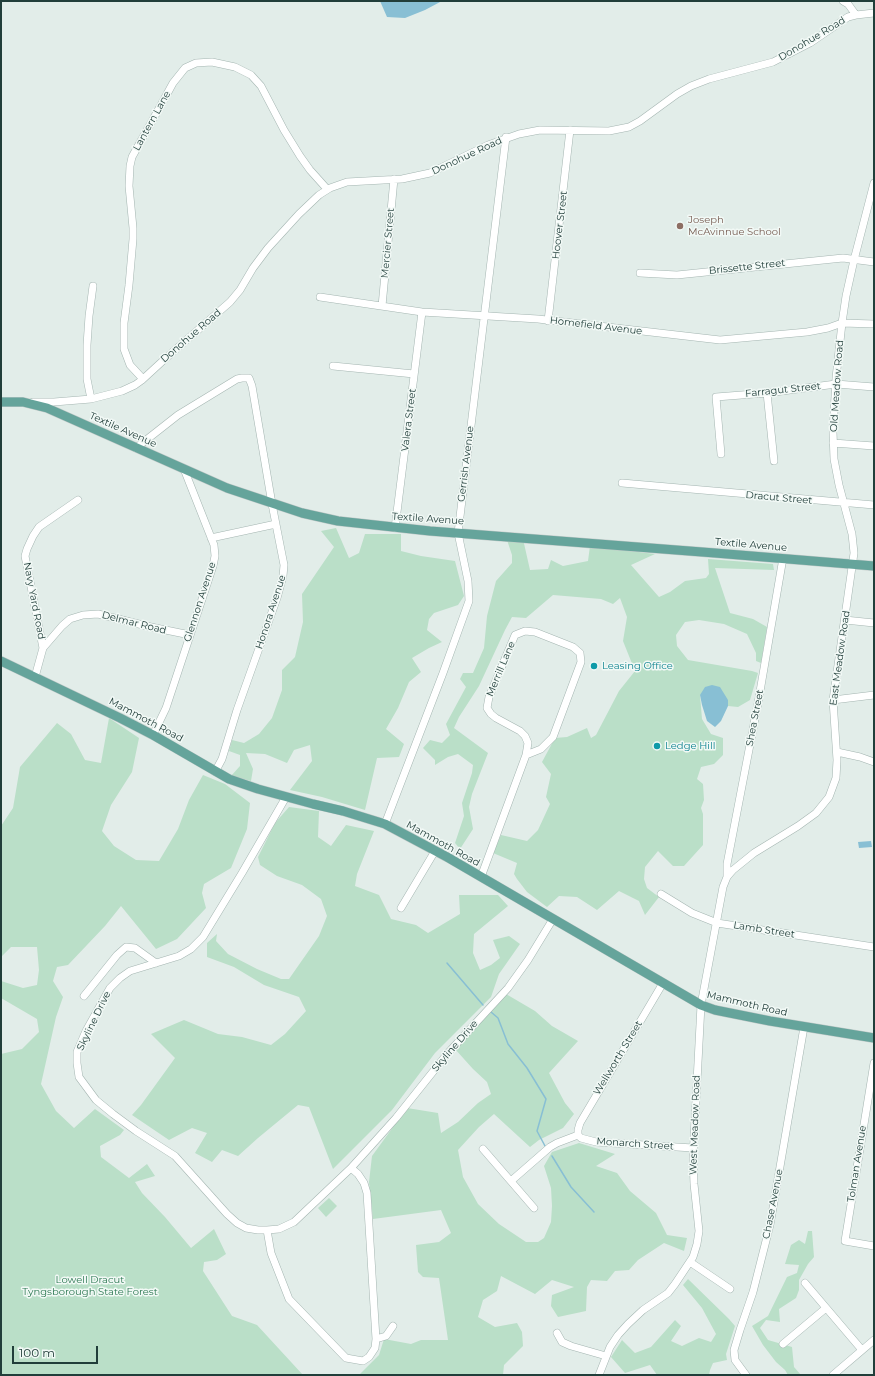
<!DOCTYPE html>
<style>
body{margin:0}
#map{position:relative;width:875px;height:1376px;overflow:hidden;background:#e2ede9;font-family:Montserrat,sans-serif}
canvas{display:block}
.frame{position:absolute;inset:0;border:2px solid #213e3a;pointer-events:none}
.scale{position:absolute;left:12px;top:1346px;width:86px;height:18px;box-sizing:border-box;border:2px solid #213e3a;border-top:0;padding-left:5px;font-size:12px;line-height:14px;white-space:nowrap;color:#213e3a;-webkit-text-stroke:3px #f2f9f6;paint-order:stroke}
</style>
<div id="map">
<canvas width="875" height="1376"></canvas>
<div class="frame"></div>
<div class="scale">100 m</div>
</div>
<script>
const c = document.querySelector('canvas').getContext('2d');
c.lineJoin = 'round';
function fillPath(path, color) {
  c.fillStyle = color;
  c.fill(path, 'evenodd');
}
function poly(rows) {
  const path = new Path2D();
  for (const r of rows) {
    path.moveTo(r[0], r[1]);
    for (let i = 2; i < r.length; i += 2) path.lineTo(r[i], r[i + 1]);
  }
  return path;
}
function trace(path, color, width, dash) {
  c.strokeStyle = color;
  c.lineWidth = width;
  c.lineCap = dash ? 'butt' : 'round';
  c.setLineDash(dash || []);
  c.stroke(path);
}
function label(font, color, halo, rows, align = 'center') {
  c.font = font + ' Montserrat,sans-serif';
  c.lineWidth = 3;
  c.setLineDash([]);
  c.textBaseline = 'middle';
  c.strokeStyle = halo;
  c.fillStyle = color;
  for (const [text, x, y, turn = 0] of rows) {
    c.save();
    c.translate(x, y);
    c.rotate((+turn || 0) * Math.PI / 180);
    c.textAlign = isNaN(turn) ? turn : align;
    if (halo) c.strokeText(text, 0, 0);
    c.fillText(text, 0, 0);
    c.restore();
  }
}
const green = poly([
 [336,528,349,558,359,553,365,534,401,534,401,551,421,556,455,561,464,596,458,605,434,613,429,619,427,630,442,642,429,648,412,658,421,672,409,682,398,708,386,729,404,744,399,757,377,758,365,810,322,797,290,790,312,761,310,745,294,750,287,763,265,754,246,753,253,769,251,781,231,776,240,766,240,755,229,751,232,740,244,743,259,734,272,718,282,690,282,670,295,657,303,622,302,594,334,547,321,531],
 [523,539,530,570,548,569,551,560,563,566,588,561,590,546,655,554,631,565,659,597,670,592,685,581,706,578,709,574,708,559,773,564,774,570,715,568,730,613,753,619,767,627,761,663,756,661,756,653,747,634,724,624,699,620,685,622,676,635,677,646,688,660,752,671,758,673,750,700,738,707,728,706,728,700,700,695,702,719,711,734,723,738,723,755,714,764,701,767,697,779,703,784,704,800,701,808,703,814,703,845,684,866,673,866,658,851,645,867,644,879,647,888,659,897,645,915,639,901,619,891,597,910,577,897,559,896,547,907,527,892,517,879,514,874,517,863,493,853,501,835,527,841,538,830,550,804,546,797,551,774,542,762,555,738,567,737,587,728,591,738,596,735,619,691,635,671,623,641,627,617,620,598,613,604,601,599,553,595,526,618,512,617,505,630,479,686,459,717,454,728,488,753,472,794,469,807,473,829,460,849,455,843,464,816,462,803,472,773,473,765,458,754,448,757,435,765,435,760,423,748,430,740,442,743,450,735,446,724,466,687,460,679,463,673,473,673,484,648,487,616,496,581,512,563,512,555,507,540],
 [109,718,139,738,132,772,111,805,102,831,114,846,136,860,159,861,178,829,189,800,203,775,225,784,250,803,247,829,231,868,204,884,202,893,206,908,177,939,156,949,121,906,105,926,68,965,57,967,53,981,63,997,56,1017,41,1084,56,1111,74,1128,95,1109,124,1130,120,1135,100,1146,101,1157,129,1178,147,1164,155,1176,135,1182,142,1193,165,1217,191,1248,214,1229,226,1254,217,1260,204,1262,203,1271,232,1316,257,1325,303,1375,1,1375,1,1054,22,1049,39,1032,37,1019,1,998,1,981,23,988,37,985,39,970,37,947,11,947,1,957,1,826,13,808,20,767,57,723,71,734,85,760,101,763],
 [289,807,319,811,318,837,331,846,346,825,374,831,357,874,355,886,379,895,391,919,416,925,428,933,460,914,459,895,498,895,508,906,474,934,473,953,480,970,491,965,500,958,493,940,509,936,520,944,499,974,491,997,435,1053,392,1110,333,1169,309,1107,298,1105,258,1138,238,1156,222,1150,212,1162,195,1153,207,1133,192,1128,169,1140,132,1115,141,1105,175,1058,151,1034,184,1020,218,1034,242,1037,271,1045,285,1034,306,1011,299,997,264,985,234,967,207,957,207,943,217,934,216,941,228,954,257,969,281,979,289,979,319,936,327,916,321,899,302,885,277,876,260,865,258,857,275,823],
 [506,994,535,1011,552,1026,578,1041,549,1073,565,1103,574,1114,563,1128,539,1140,530,1147,494,1114,479,1127,458,1150,463,1177,478,1204,499,1224,526,1242,538,1242,544,1238,551,1222,552,1206,551,1188,544,1166,552,1152,579,1143,615,1154,596,1166,617,1173,630,1191,656,1213,667,1235,687,1238,684,1251,664,1243,638,1260,629,1270,615,1271,607,1281,591,1280,587,1287,586,1311,558,1317,551,1306,552,1295,574,1287,552,1280,535,1294,501,1276,497,1291,483,1300,478,1317,495,1327,517,1323,522,1332,523,1346,504,1365,503,1375,359,1375,379,1355,384,1339,411,1344,421,1340,448,1340,439,1278,423,1277,418,1272,416,1245,439,1242,451,1233,441,1210,373,1219,369,1182,372,1156,407,1108,438,1113,441,1133,458,1122,478,1103,491,1094,487,1082,473,1069,455,1049],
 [329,1198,337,1206,326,1217,318,1208],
 [808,1231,812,1231,814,1257,808,1264,799,1280,799,1290,796,1298,779,1309,780,1322,766,1320,760,1328,768,1340,792,1347,794,1367,801,1375,788,1375,785,1370,776,1362,763,1345,752,1326,768,1316,787,1277,797,1273,799,1265,785,1264,791,1245,799,1240,805,1244],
 [688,1279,729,1319,735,1326,726,1354,727,1360,713,1363,710,1370,709,1375,657,1375,650,1365,625,1373,611,1357,622,1340,635,1353,651,1347,675,1320,681,1326,671,1341,682,1346,699,1338,711,1342,716,1334,702,1308,683,1285]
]);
const water = poly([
 [380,1,442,1,425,10,405,18,387,17],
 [712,685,720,687,728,700,728,706,721,721,715,727,707,721,702,705,700,695,705,687],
 [871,841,872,847,859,848,858,842]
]);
const stream = poly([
 [447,963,483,1005],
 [491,1012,498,1018,508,1044,527,1068,546,1099,537,1131,545,1146],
 [552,1156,571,1187,594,1212]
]);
const minor = poly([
 [843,1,848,4,856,15],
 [640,273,677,275,843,258,874,262],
 [320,297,422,312,538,319,720,340,807,332,828,328,842,323,874,324],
 [382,306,394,179],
 [548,321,570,130],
 [333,366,414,374],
 [143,379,130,365,124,349,124,323,129,285,133,239,133,228,129,186,130,166,132,157,161,105,173,83,185,68,196,63,212,62,235,67,251,75,261,86,284,130,300,156,310,170,327,189],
 [767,393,774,461],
 [91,399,87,379,87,345,89,316,93,286],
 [33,402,54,402,91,399,122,391,135,385,142,380,167,357,230,302,240,290,253,268,268,248,299,214,319,195,330,188,347,182,402,179,430,173,488,145,519,134,540,130,609,131,629,127,640,121,677,94,691,86,709,79,773,62,810,43,848,17,856,15,874,13],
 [833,443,874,446],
 [136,448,178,415,237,379,242,378,249,378,252,386,272,504,284,565,283,576,277,598,237,710,222,759,215,772],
 [721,454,716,397,767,393,836,384,874,387],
 [622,483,874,505],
 [395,528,422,312],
 [211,538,276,524],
 [845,620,874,623],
 [43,648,62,626,70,619,83,615,98,614,151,627,190,635],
 [35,677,43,648,25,556,27,549,33,536,39,527,78,500],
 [833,700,874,695],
 [153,735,166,708,213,566,215,556,214,545,184,469],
 [837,752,860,757,874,762],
 [286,797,242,873,203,937,191,949,179,956,130,971,120,978,110,988,86,1031,77,1052,77,1063,79,1077,96,1100,113,1114,136,1131,175,1156,227,1214,237,1223,246,1228,258,1230,267,1230,279,1229,294,1222,351,1168,396,1118,448,1053,508,988,528,960,553,919],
 [385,824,443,673,469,601,468,581,458,533,506,137],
 [481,877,526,755,541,749,553,737,581,662,580,653,573,647,535,632,525,631,515,635,489,697,487,708,491,714,496,718,520,731,525,736,528,743,526,755],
 [727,877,727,864,758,703,783,558],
 [661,894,692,913,717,923,874,947],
 [401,908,435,851],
 [84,996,117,955,126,947,135,948,156,963],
 [874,1063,845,1241,874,1246],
 [578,1135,578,1130,580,1123,663,983],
 [578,1135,581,1138,596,1142,693,1148],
 [483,1149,534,1208],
 [351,1168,358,1174,364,1183,367,1193,376,1339],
 [511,1181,550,1147,557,1143,578,1135],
 [267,1230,271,1253,289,1299,346,1358,363,1361,369,1357,375,1348,376,1339,386,1336,393,1326],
 [690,1262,730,1289],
 [805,1283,862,1350],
 [557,1333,562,1342,571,1346,606,1356],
 [783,1344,826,1308],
 [599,1375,610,1347,618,1335,628,1324,643,1310,668,1293,675,1284,693,1257,697,1244,699,1231,694,1184,693,1158,701,1005,723,887,727,877,733,870,754,853,798,826,816,813,829,797,836,778,837,760,833,700,854,553,852,534,839,485,834,459,833,432,836,378,842,323,846,296,854,260,874,183],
 [746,1375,735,1360,734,1350,740,1330,753,1292,770,1225,804,1027],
 [833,1375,874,1340]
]);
const major = poly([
 [1,402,23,402,47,408,227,488,302,513,338,521,430,531,715,553,874,566],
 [1,661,120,718,153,735,229,779,258,789,313,804,343,811,385,824,447,857,701,1005,715,1010,770,1021,874,1038]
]);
const markers = [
 [680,226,4,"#8d6e63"],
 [594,666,4,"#0f9aa8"],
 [657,746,4,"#0f9aa8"]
];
const streetNames = [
 ["Donohue Road",812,39,-31],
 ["Lantern Lane",152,121,-61],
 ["Donohue Road",467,156,-25],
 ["Hoover Street",560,225,-83],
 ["Mercier Street",388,243,-85],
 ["Brissette Street",747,267,-6],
 ["Homefield Avenue",596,326,7],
 ["Donohue Road",191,336,-41],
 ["Old Meadow Road",837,386,-86],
 ["Farragut Street",783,390,-6],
 ["Valera Street",409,420,-83],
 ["Textile Avenue",123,430,24],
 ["Gerrish Avenue",466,464,-83],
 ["Dracut Street",779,498,5],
 ["Textile Avenue",428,519,4],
 ["Textile Avenue",751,545,5],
 ["Navy Yard Road",34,601,79],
 ["Glennon Avenue",200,602,-72],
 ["Honora Avenue",271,612,-72],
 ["Delmar Road",134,623,14],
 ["East Meadow Road",840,658,-82],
 ["Merrill Lane",501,669,-67],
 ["Shea Street",755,718,-79],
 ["Mammoth Road",146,720,28],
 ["Mammoth Road",443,844,29],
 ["Lamb Street",764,930,9],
 ["Mammoth Road",747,1004,13],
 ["Skyline Drive",94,1021,-64],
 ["Skyline Drive",455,1046,-49],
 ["Wellworth Street",618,1058,-59],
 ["West Meadow Road",695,1125,-88],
 ["Monarch Street",635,1144,4],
 ["Tolman Avenue",857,1164,-81],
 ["Chase Avenue",773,1204,-79]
];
const educationNames = [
 ["Joseph",688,220],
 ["McAvinnue School",688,232]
];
const cultureNames = [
 ["Leasing Office",602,666],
 ["Ledge Hill",665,746]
];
const parkNames = [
 ["Lowell Dracut",90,1280],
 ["Tyngsborough State Forest",90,1292]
];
fillPath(green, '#badfc8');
fillPath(water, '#88bfd4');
trace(stream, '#88bfd4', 1.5);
trace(minor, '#a4b5b1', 8);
trace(major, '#c1c9c8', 10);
trace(minor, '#fff', 7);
trace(major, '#65a49b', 9);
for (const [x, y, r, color] of markers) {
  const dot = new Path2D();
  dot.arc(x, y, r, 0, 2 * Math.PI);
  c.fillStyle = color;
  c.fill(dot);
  trace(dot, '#f2f9f6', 1.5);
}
label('10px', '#213e3a', '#f2f9f6', streetNames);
label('10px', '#785e54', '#f2f9f6', educationNames, 'left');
label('10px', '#0d838f', '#f2f9f6', cultureNames, 'left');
label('10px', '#2a7750', '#f2f9f6', parkNames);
</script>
